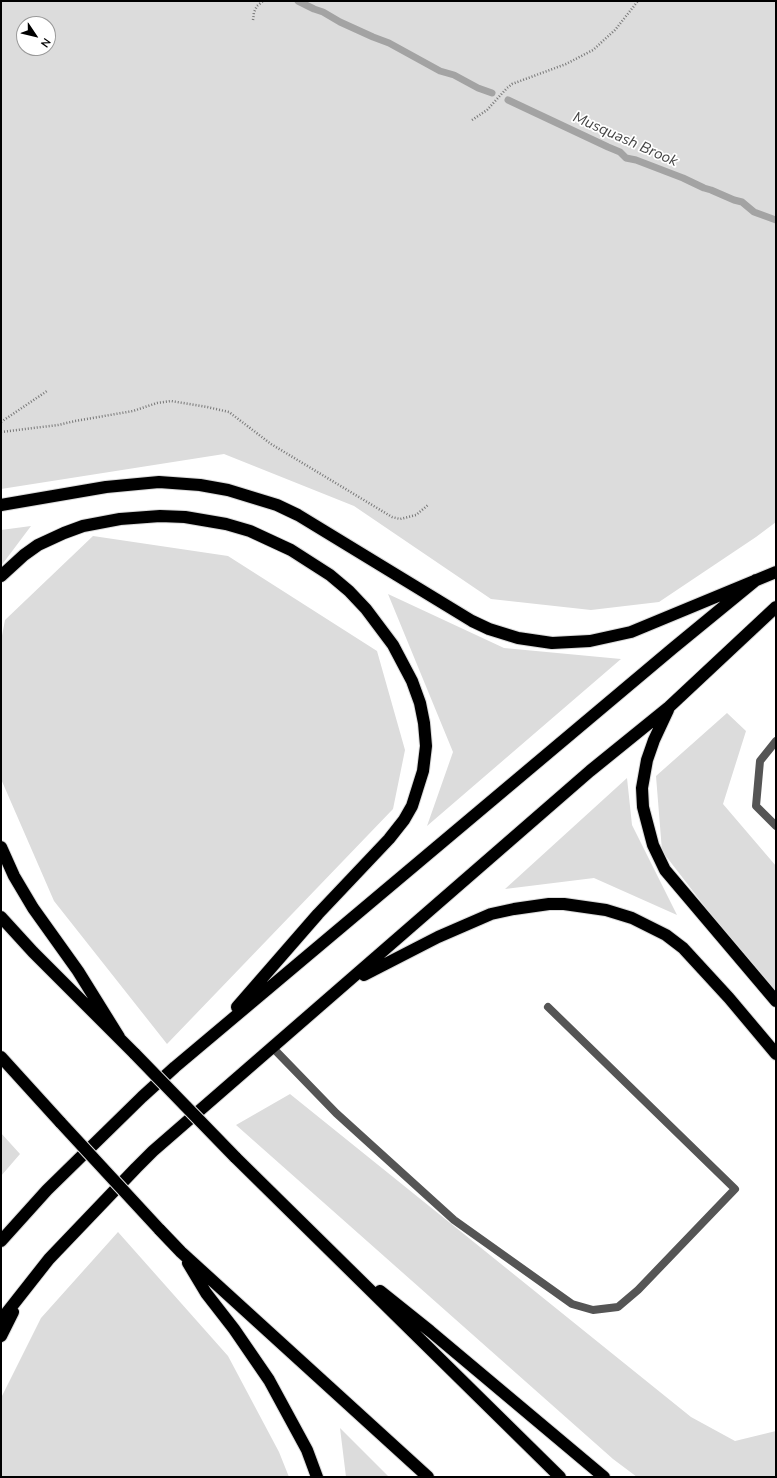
<!DOCTYPE html>
<style>
body{margin:0}
#map{position:relative;width:777px;height:1478px;overflow:hidden;background:#fff;font-family:"Nunito Sans",sans-serif}
canvas{display:block}
.frame{position:absolute;inset:0;border:2px solid #000;pointer-events:none}
.north{position:absolute;left:16px;top:16px;width:40px;height:40px;box-sizing:border-box;background:#fff;border:1px solid #999;border-radius:50%;rotate:125deg;font-size:11px;font-weight:700;line-height:16px;text-align:center;color:#000}
.north::after{content:'';display:block;margin:auto;width:14px;height:18px;background:#000;clip-path:polygon(50% 0,100% 100%,50% 72%,0 100%)}
</style>
<div id="map">
<canvas width="777" height="1478"></canvas>
<div class="frame"></div>
<div class="north">N</div>
</div>
<script>
const c = document.querySelector('canvas').getContext('2d');
c.lineJoin = 'round';
function fillPath(path, color) {
  c.fillStyle = color;
  c.fill(path, 'evenodd');
}
function poly(rows) {
  const path = new Path2D();
  for (const r of rows) {
    path.moveTo(r[0], r[1]);
    for (let i = 2; i < r.length; i += 2) path.lineTo(r[i], r[i + 1]);
  }
  return path;
}
function trace(path, color, width, dash) {
  c.strokeStyle = color;
  c.lineWidth = width;
  c.lineCap = dash ? 'butt' : 'round';
  c.setLineDash(dash || []);
  c.stroke(path);
}
function label(font, color, halo, rows, align = 'center') {
  c.font = font + ' "Nunito Sans",sans-serif';
  c.lineWidth = 3.5;
  c.setLineDash([]);
  c.textBaseline = 'middle';
  c.strokeStyle = halo;
  c.fillStyle = color;
  for (const [text, x, y, turn = 0] of rows) {
    c.save();
    c.translate(x, y);
    c.rotate((+turn || 0) * Math.PI / 180);
    c.textAlign = isNaN(turn) ? turn : align;
    if (halo) c.strokeText(text, 0, 0);
    c.fillText(text, 0, 0);
    c.restore();
  }
}
const green = poly([
 [1,1,776,1,776,522,756,537,659,602,591,610,491,599,354,506,224,454,1,489],
 [24,24,48,24,48,48,24,48],
 [31,526,1,566,1,530],
 [93,536,228,556,377,651,405,750,393,809,167,1044,54,901,1,779,1,641,5,620],
 [388,594,504,648,621,659,427,826,453,752],
 [727,713,746,731,723,804,776,866,776,999,662,851,656,776],
 [627,778,632,825,677,915,594,878,505,889],
 [290,1094,691,1417,735,1441,776,1431,776,1477,637,1477,613,1459,236,1125],
 [1,1133,20,1154,1,1176],
 [118,1232,228,1356,279,1452,289,1477,1,1477,1,1398,41,1318],
 [340,1428,389,1477,346,1477]
]);
const stream = poly([
 [298,1,314,9,323,12,340,22,373,37,389,43,440,71,454,75,478,88,492,93],
 [508,100,608,147,620,152,626,158,636,160,683,178,704,188,711,190,734,200,742,202,754,212,776,220]
]);
const path = poly([
 [253,20,254,12,257,6,263,1],
 [472,120,487,110,507,88,512,84,566,64,593,50,615,30,638,1],
 [1,422,47,391],
 [1,432,58,425,75,421,133,411,157,403,171,401,207,407,229,412,271,444,392,517,400,519,416,515,428,505]
]);
const lane = poly([
 [776,741,760,761,756,806,776,826],
 [273,1048,336,1113,454,1220,572,1304,593,1310,618,1307,638,1290,735,1189,548,1007]
]);
const highway = poly([
 [1,505,106,487,159,482,200,485,228,490,277,505,298,515,472,621,489,629,518,638,552,643,590,641,631,632,776,572],
 [1,576,24,555,38,545,64,533,83,526,120,519,160,516,185,517,226,524,250,531,291,550,330,575,349,591,366,609,393,645,412,681,420,703,424,723,426,746,423,771,412,806,404,820,389,839,318,914,237,1007],
 [668,710,654,740,647,760,642,788,643,807,653,845,665,870,776,1001],
 [1,847,14,876,33,908,78,971,119,1037],
 [1,917,33,952,135,1054],
 [364,975,438,937,491,914,514,909,549,904,564,904,606,910,632,918,666,935,683,948,729,998,776,1054],
 [1,1057,61,1123],
 [235,1157,560,1477],
 [159,1229,181,1252,428,1477],
 [1,1241,47,1190,142,1097,175,1067,672,649,756,580],
 [188,1263,206,1293,234,1329,269,1380,307,1450,317,1477],
 [380,1291,430,1331,604,1477],
 [1,1320,49,1259,136,1168,153,1151,590,771,669,707,776,607],
 [1,1336,13,1312]
]);
const highwayBridge = poly([
 [135,1054,235,1157],
 [61,1123,159,1229]
]);
const waterNames = [
 ["Musquash Brook",625,140,24]
];
fillPath(green, '#dcdcdc');
trace(stream, '#a3a3a3', 7);
trace(highway, '#dbdbdb', 14);
trace(path, '#777', 2.5, [1, 2]);
trace(lane, '#555', 8);
trace(highway, '#000', 12);
trace(highwayBridge, '#dbdbdb', 14, []);
trace(highwayBridge, '#000', 12);
label('italic 15px', '#444', '#fff', waterNames);
</script>
